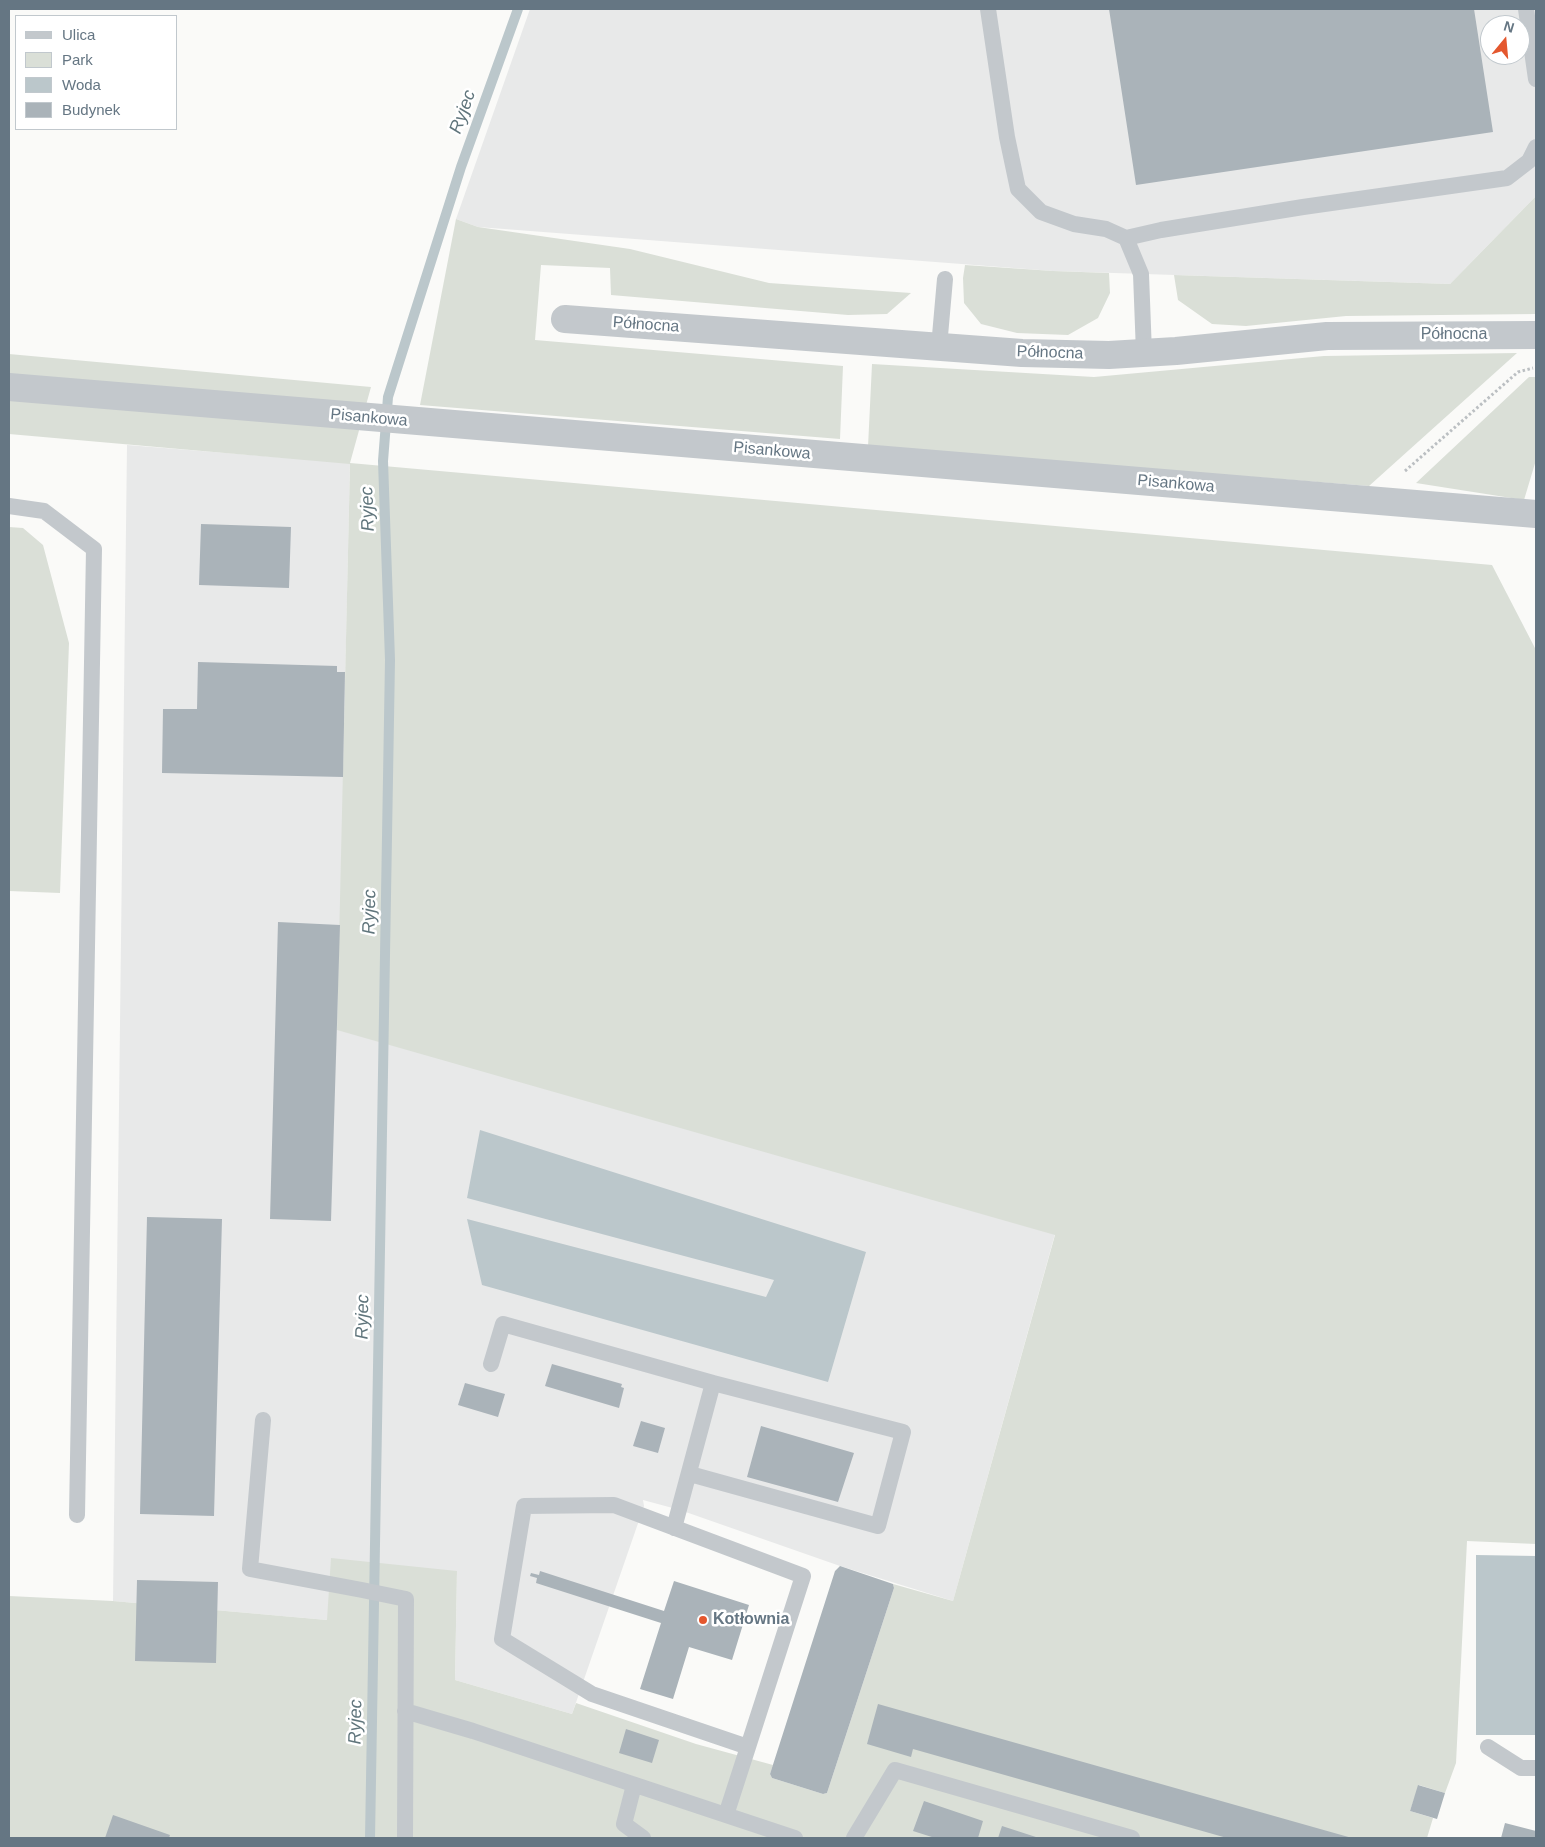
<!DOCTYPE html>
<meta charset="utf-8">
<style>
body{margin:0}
#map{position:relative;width:1545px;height:1847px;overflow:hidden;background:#fafaf8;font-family:Helvetica,sans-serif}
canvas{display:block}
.frame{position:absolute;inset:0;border:10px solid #657683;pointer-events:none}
.legend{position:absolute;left:15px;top:15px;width:162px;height:115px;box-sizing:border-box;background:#fff;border:1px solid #c1c8cd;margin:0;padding:6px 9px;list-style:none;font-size:15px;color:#657683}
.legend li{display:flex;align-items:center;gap:10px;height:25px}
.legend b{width:25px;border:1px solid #c1c8cd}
.north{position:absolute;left:1480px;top:15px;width:50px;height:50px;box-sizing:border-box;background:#fff;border:1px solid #c1c8cd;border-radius:50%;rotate:17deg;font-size:14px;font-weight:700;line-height:20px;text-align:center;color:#657683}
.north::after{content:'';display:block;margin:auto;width:18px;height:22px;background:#e4572e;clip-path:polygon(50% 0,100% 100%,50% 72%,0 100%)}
</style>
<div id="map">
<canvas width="1545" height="1847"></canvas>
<div class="frame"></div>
<ul class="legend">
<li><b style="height:6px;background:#c3c8cc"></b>Ulica</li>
<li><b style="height:14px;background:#dadfd7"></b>Park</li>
<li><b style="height:14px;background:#bbc7cb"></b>Woda</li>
<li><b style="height:14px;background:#aab3b9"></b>Budynek</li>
</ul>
<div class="north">N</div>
</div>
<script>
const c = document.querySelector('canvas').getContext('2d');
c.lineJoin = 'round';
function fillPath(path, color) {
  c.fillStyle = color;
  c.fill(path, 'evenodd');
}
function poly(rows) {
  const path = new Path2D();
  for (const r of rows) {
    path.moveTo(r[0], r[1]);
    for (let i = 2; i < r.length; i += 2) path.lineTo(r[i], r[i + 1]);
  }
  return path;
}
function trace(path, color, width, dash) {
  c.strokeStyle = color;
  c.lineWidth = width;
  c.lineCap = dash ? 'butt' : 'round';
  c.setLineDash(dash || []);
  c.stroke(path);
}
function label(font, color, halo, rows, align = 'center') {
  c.font = font + ' Helvetica,sans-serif';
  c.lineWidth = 5;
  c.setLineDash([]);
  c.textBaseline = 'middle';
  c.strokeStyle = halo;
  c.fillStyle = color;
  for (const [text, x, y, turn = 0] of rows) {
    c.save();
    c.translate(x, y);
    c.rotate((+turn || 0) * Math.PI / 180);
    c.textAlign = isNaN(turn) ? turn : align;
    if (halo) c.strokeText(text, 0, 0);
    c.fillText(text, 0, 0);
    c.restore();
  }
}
const built = poly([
 [530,9,1536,9,1536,196,1450,284,1053,271,478,227,456,219],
 [1490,25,1520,25,1520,55,1490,55],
 [127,445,350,463,343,777,1055,1234,953,1601,840,1566,680,1510,643,1500,644,1506,572,1714,455,1680,457,1571,327,1620,113,1601]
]);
const green = poly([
 [1536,196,1536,314,1346,316,1246,326,1212,324,1178,300,1174,275,1450,284],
 [456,219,478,227,630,249,769,283,911,293,887,314,848,315,611,295,610,268,541,265,535,340,843,366,840,439,420,405],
 [965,265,1053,271,1109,273,1110,293,1098,318,1068,335,1017,333,981,324,964,303,963,278],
 [1517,353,1369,486,868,447,872,364,1094,377,1324,356],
 [9,354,371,387,350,463,1492,565,1536,650,1536,1544,1467,1541,1456,1763,1445,1793,1419,1785,1410,1811,1433,1818,1427,1838,9,1838,9,1596,113,1601,327,1620,331,1558,457,1571,455,1680,572,1714,576,1703,696,1744,773,1765,770,1774,772,1778,823,1794,827,1793,894,1588,893,1584,953,1601,1055,1235,337,1030,350,464,9,434],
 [1529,377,1536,377,1536,460,1524,500,1416,483],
 [9,527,23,528,43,545,69,643,60,893,9,891]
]);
const water = poly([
 [480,1130,866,1252,828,1382,482,1285,467,1219,766,1297,774,1280,467,1198],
 [1476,1555,1536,1556,1536,1735,1476,1735]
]);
const stream = poly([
 [370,1838,390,660,383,461,388,397,461,167,518,9]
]);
const building = poly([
 [1109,9,1474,9,1493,132,1136,185],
 [201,524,291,527,289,588,199,585],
 [198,662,337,666,337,672,345,672,343,777,162,773,163,709,197,709],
 [278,922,340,925,331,1221,270,1219],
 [147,1217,222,1219,214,1516,140,1514],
 [552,1364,622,1384,621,1387,624,1388,619,1408,545,1386],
 [465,1383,505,1394,498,1417,458,1405],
 [641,1421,665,1428,658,1453,633,1446],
 [761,1426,854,1453,838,1502,747,1477],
 [840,1566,893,1584,894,1588,827,1793,823,1794,772,1778,770,1774,835,1571],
 [540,1571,664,1611,674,1581,749,1605,732,1660,689,1647,673,1699,640,1689,661,1623,536,1583,537,1578,530,1576,531,1573,539,1575],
 [137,1580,218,1582,216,1663,135,1661],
 [878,1704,1352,1838,1227,1838,913,1749,911,1757,867,1744],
 [626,1729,659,1740,652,1763,619,1753],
 [1418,1785,1445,1793,1437,1819,1410,1811],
 [924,1801,983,1821,978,1838,935,1838,913,1831],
 [113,1815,170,1835,169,1838,105,1838],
 [1505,1823,1536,1831,1536,1838,1501,1838],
 [1002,1826,1039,1838,998,1838]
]);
const path = poly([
 [1405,471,1518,372,1533,368]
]);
const lane = poly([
 [988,9,1007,137,1018,189,1041,212,1074,224,1106,229,1126,238,1141,274,1144,353],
 [1526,9,1536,79],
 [1126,238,1161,230,1303,207,1507,178,1529,161,1536,147],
 [939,347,945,279],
 [9,506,44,511,94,549,77,1515],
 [491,1364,503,1324,713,1383],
 [263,1420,250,1569,362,1590,406,1599,405,1838],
 [674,1528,713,1383,903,1432,878,1526,690,1474],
 [405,1711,473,1731,795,1838],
 [1488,1747,1521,1768,1536,1768],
 [634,1785,624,1824,643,1838],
 [726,1815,748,1747,803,1576,614,1505,524,1506,502,1639,592,1694,748,1747],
 [854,1838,895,1770,1132,1838]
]);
const street = poly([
 [565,319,1022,353,1109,355,1176,351,1327,336,1536,335],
 [9,387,1536,514]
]);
const markers = [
 [703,1620,5,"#e4572e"]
];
const streetNames = [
 ["Północna",646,325,4],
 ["Północna",1454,335],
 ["Północna",1050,353,2],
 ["Pisankowa",369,418,5],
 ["Pisankowa",772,451,5],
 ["Pisankowa",1176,484,5]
];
const poiNames = [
 ["Kotłownia",713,1620]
];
const waterNames = [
 ["Ryjec",463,112,-70],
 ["Ryjec",368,509,-92],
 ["Ryjec",370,912,-89],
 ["Ryjec",363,1317,-89],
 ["Ryjec",356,1722,-89]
];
fillPath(built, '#e8e9e9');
fillPath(green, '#dadfd7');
fillPath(water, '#bbc7cb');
trace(stream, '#bbc7cb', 10);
fillPath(building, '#aab3b9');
trace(path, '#bbbfc2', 3, [2.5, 2.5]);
trace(lane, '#c3c8cc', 16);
trace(street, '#c3c8cc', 28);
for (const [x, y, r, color] of markers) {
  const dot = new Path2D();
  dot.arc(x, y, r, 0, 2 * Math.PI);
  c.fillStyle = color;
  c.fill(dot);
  trace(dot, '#fff', 2);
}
label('16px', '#657683', '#fff', streetNames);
label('bold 16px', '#657683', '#fff', poiNames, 'left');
label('italic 18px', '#60757c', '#fff', waterNames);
</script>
